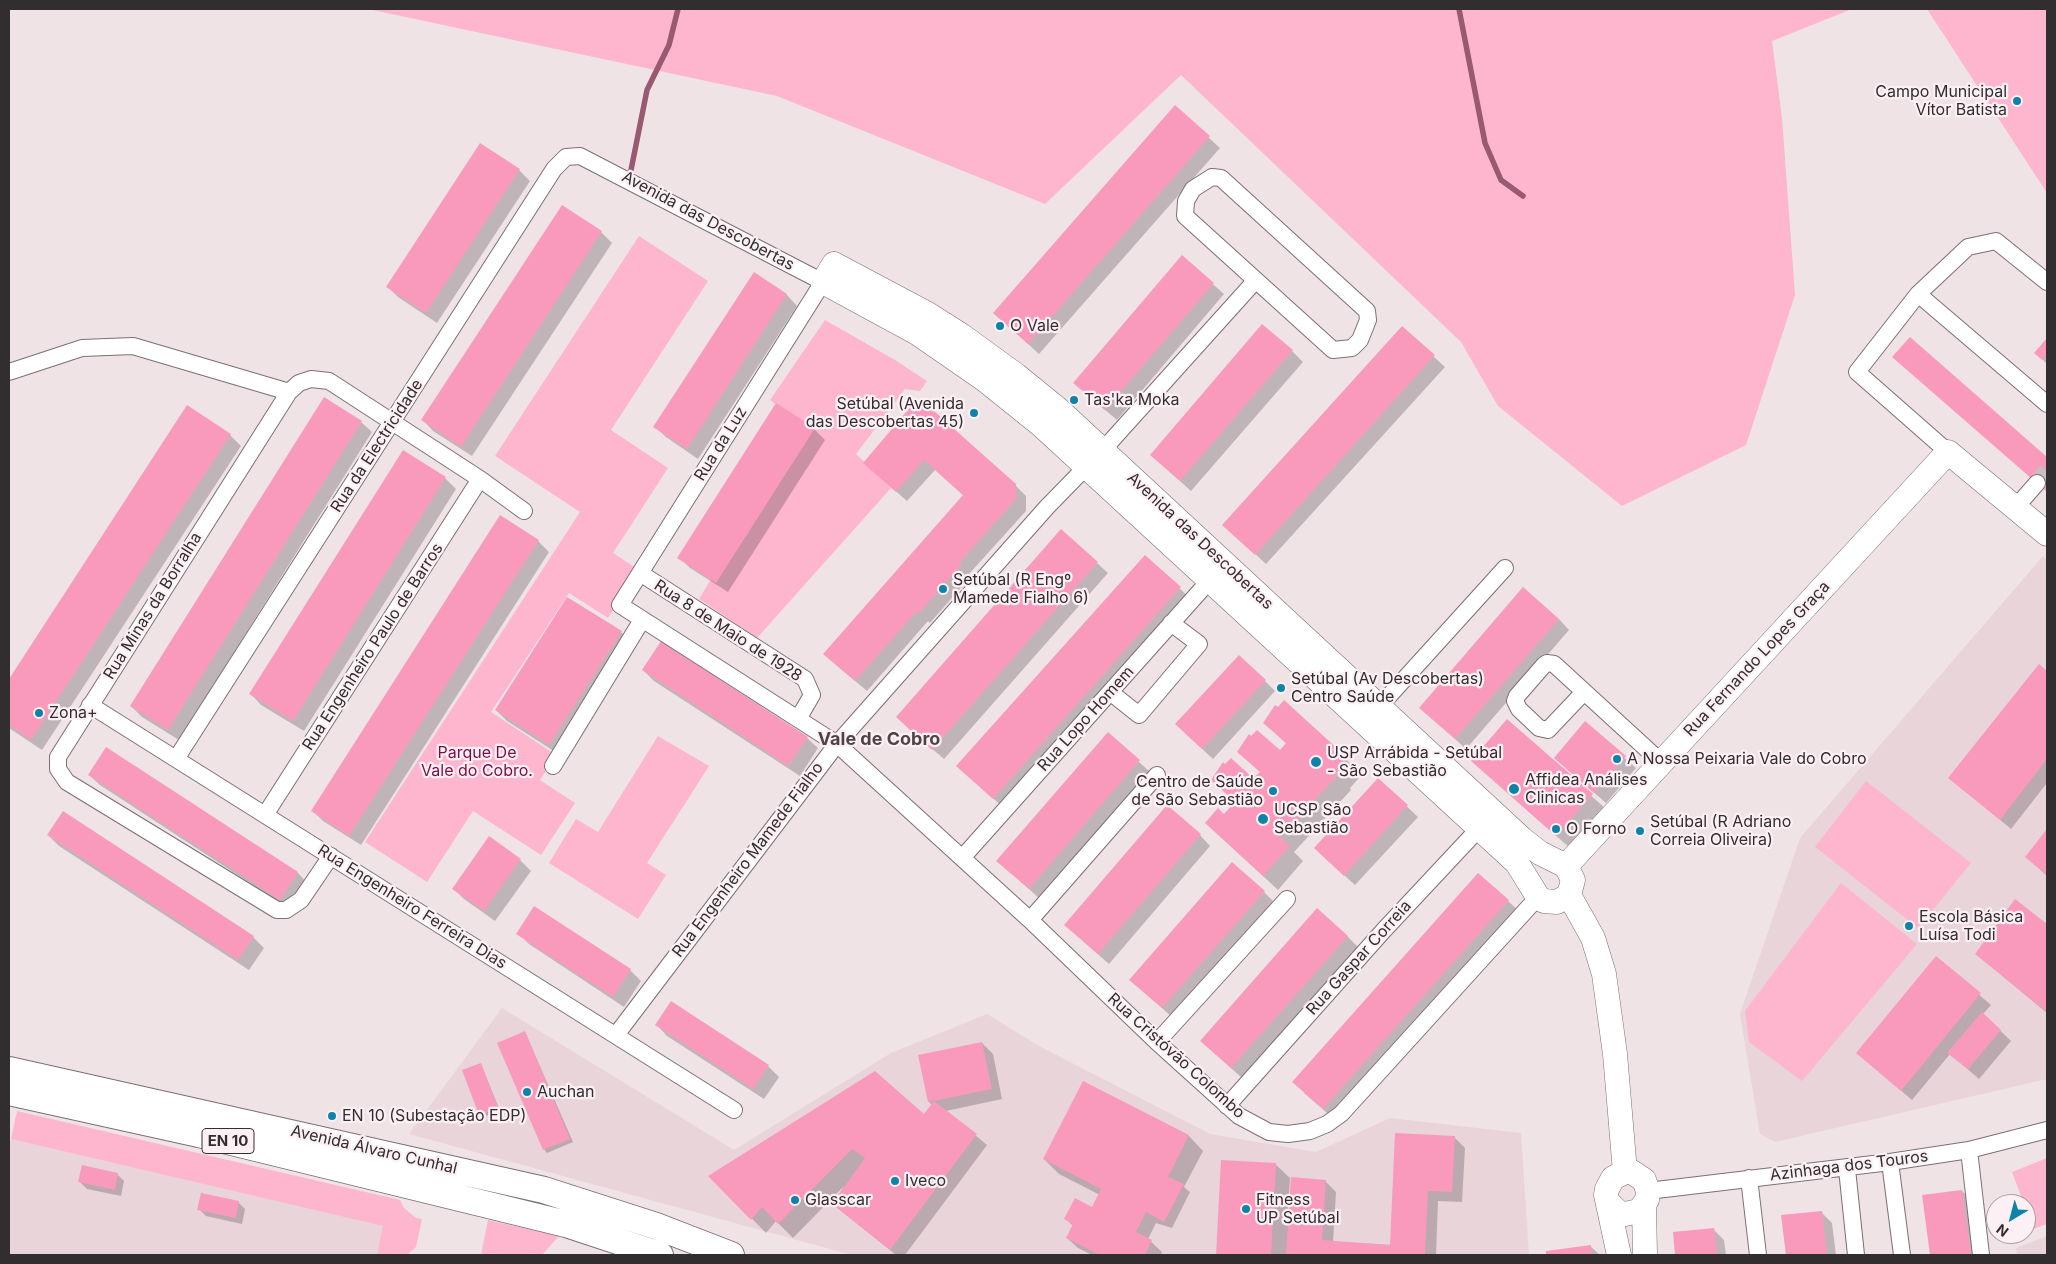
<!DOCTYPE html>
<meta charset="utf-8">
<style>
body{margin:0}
#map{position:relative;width:2056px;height:1264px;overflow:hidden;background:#efe3e6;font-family:Inter,sans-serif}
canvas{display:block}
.frame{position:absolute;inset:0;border:10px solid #322e2f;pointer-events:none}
.north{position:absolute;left:1986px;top:1194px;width:50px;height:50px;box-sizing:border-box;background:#fdf0f4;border:1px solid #aca2a5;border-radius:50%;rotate:217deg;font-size:14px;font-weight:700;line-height:20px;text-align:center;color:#322e2f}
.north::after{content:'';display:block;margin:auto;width:18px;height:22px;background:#0d83a9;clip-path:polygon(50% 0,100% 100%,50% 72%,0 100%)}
</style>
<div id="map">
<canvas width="2056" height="1264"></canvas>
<div class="frame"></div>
<div class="north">N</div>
</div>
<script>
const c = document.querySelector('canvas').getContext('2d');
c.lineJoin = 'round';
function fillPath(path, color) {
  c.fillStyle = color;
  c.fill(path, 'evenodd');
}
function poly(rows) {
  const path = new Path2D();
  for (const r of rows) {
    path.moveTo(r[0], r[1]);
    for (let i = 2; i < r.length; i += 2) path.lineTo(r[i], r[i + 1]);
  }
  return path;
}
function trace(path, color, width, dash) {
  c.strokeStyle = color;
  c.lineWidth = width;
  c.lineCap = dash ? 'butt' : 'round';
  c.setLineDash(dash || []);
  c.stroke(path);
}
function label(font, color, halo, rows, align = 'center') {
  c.font = font + ' Inter,sans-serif';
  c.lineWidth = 4.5;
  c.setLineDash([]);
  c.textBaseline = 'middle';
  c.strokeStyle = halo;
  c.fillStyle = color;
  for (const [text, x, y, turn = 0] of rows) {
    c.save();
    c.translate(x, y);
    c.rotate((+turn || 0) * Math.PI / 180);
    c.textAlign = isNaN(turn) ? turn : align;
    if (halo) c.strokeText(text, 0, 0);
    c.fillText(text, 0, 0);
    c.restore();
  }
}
const built = poly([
 [2043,556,2047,560,2047,1079,1775,1142,1760,1134,1740,1014,1800,838],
 [502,1008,734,1150,891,1053,987,1014,1039,1046,1210,1134,1316,1152,1390,1118,1521,1133,1529,1255,852,1255,409,1134],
 [11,1139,384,1226,377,1255,9,1255,9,1151],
 [2047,1236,2047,1255,2017,1255,2016,1248]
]);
const green = poly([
 [368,9,1852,9,1772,41,1782,118,1795,295,1746,445,1622,506,1498,406,1461,342,1181,75,1045,204,777,96],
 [1927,9,2047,9,2047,193],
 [639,236,708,281,611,430,668,468,613,553,639,570,608,618,569,593,491,712,556,755,540,780,575,803,541,855,473,811,427,882,365,842,580,512,495,456],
 [825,320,895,360,927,381,920,391,905,389,856,454,891,488,757,638,699,599,805,426,770,400],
 [658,736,709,766,647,863,666,875,638,919,549,863,576,819,598,832],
 [1866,781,1971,863,1918,928,1815,847],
 [1841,883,1917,944,1802,1081,1749,1042,1745,1011],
 [17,1111,400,1200,404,1208,416,1218,422,1219,416,1247,407,1255,377,1255,383,1226,11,1139],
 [2047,1158,2047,1224,2033,1229,2026,1204,2024,1204,2012,1172],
 [488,1220,559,1236,542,1255,481,1255]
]);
const shadow = poly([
 [1175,107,1220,148,1039,354,994,313],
 [480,145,519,170,530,181,437,323,398,297,388,287],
 [562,207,601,232,612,243,472,456,433,431,423,420],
 [1182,257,1224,294,1117,420,1085,393],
 [754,274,787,295,797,306,698,459,666,437,655,427],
 [1402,328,1445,367,1266,564,1235,535],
 [2047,340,2047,364,2036,353],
 [1292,351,1303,362,1191,491,1151,455],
 [777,405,814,429,825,440,728,592,690,568,679,557],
 [913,405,1015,485,1026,496,1026,511,969,574,971,576,930,623,928,621,867,691,835,664,964,496,935,470,907,501,875,473],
 [188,407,230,435,241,446,42,750,9,728,9,681],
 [361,422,372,432,179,740,142,717,131,706],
 [445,478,456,489,304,731,261,705,251,694],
 [538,541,549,552,361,845,323,821,312,810],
 [1145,557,1191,599,1004,808,969,777],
 [1097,563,1108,573,944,759,908,728],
 [1559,619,1569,630,1466,749,1421,708],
 [621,632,632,643,560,755,507,721,496,710],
 [2039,666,2047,672,2047,783,2011,829,1950,778],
 [643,670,807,738,818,748,800,776,654,681],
 [1265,681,1275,691,1213,759,1187,735],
 [1284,702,1354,767,1352,770,1359,778,1350,788,1351,790,1294,852,1303,861,1278,890,1221,837,1224,816,1287,744,1279,737,1278,709],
 [1507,721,1606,809,1571,849,1472,761],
 [1585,723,1636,768,1606,803,1566,768],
 [1108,734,1150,772,1040,899,1009,871],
 [106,748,298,873,308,884,291,910,100,785,89,775],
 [1378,779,1418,817,1355,885,1326,859],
 [2047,831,2047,876,2026,857],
 [48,835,253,937,264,948,249,970,59,846],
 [1200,835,1210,846,1109,964,1077,936],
 [489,838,520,860,531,871,495,921,464,899,453,888],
 [1264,892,1274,902,1173,1018,1142,990],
 [2016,900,2047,926,2047,1013,1976,954],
 [1508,901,1519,911,1334,1119,1304,1093],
 [535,908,630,970,641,981,624,1007,529,944,518,933],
 [1347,936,1358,947,1242,1078,1212,1051],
 [1936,958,1991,1005,1983,1014,2011,1041,1979,1079,1950,1054,1912,1100,1857,1053],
 [657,1025,768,1066,779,1077,764,1099,667,1036],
 [525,1032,573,1142,547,1153,544,1149],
 [982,1043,993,1054,1002,1099,946,1111,987,1145,905,1255,896,1255,833,1204,844,1186,793,1238,776,1221,766,1233,710,1176,924,1116,932,1105,929,1102],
 [481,1064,500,1111,483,1117,480,1114],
 [1084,1082,1189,1136,1203,1151,1184,1187,1190,1192,1172,1228,1156,1223,1148,1239,1162,1252,1161,1255,1092,1255,1078,1248,1067,1238,1073,1226,1066,1219,1093,1208,1100,1195,1059,1174,1044,1159],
 [1454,1137,1465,1148,1462,1202,1438,1201,1436,1255,1217,1255,1222,1161,1275,1164,1290,1178,1288,1209,1325,1181,1336,1192,1333,1242,1392,1245],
 [117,1174,124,1181,121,1196,87,1189,80,1182],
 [1962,1191,1973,1202,1980,1255,1932,1255,1924,1196],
 [238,1202,245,1209,242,1224,206,1216,199,1209],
 [1821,1212,1832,1223,1836,1255,1787,1255,1782,1216],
 [1714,1230,1724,1240,1726,1255,1677,1255,1674,1233],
 [1590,1246,1600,1255,1548,1255,1547,1252]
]);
const stream = poly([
 [1459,9,1485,143,1501,180,1523,196],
 [631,170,647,90,669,45,678,9]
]);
const building = poly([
 [1175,105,1210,136,1028,344,993,313],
 [480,143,520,169,426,313,386,287],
 [562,205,602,231,461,447,421,420],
 [1182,255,1214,283,1105,410,1073,383],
 [754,272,787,294,687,449,653,427],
 [1262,324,1293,350,1180,481,1150,455],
 [1402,326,1435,355,1255,555,1222,525],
 [1910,337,2047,457,2047,492,1892,357],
 [2047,338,2047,359,2045,357,2042,360,2034,353],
 [324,397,362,421,168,730,130,706],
 [776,403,815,428,716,583,677,558],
 [925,403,1016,484,1016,499,960,562,962,564,919,613,917,611,855,681,823,654,963,495,924,460,896,492,863,463,913,404],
 [187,405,231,434,31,740,9,725,9,679],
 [403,450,446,477,293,721,249,694],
 [500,515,539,540,349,836,311,811],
 [1061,529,1098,562,932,750,896,717],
 [1145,555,1181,587,993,799,956,766],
 [1523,587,1559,619,1455,739,1419,708],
 [567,597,622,631,549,745,495,710],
 [661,641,808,737,788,766,642,670],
 [1239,655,1266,680,1202,749,1175,724],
 [2039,664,2047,671,2047,759,2000,820,1948,778],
 [1284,700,1341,752,1338,755,1346,762,1336,773,1338,775,1280,837,1290,846,1263,876,1205,823,1218,808,1224,814,1235,802,1211,780,1223,762,1225,764,1231,758,1253,778,1260,772,1237,752,1249,734,1251,736,1257,730,1280,750,1286,743,1263,723,1275,705,1278,707],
 [1507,719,1593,794,1556,836,1471,761],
 [1585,721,1626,756,1594,793,1554,758],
 [1108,732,1140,760,1029,889,996,861],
 [106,747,298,872,280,900,88,775],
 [1378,778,1408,805,1344,876,1314,848],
 [1167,805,1201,834,1098,954,1064,925],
 [63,811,254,936,238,960,47,835],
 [2047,829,2047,875,2025,857],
 [489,836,521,859,484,911,452,889],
 [1232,862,1265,891,1162,1008,1129,980],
 [1478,873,1509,900,1323,1109,1292,1082],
 [2015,899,2047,924,2047,1012,1975,954],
 [534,906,631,969,613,997,516,934],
 [1317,908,1348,936,1231,1068,1200,1041],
 [1936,956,1981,993,1901,1091,1856,1053],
 [671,1001,769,1065,753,1089,655,1025],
 [1982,1012,2001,1030,1968,1069,1947,1053],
 [525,1031,570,1139,543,1150,497,1043],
 [982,1042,992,1089,928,1102,918,1055],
 [481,1063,498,1108,479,1115,462,1070],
 [875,1071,924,1114,934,1101,977,1134,890,1250,832,1204,865,1158,852,1149,778,1224,762,1207,751,1220,708,1176],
 [1083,1081,1189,1135,1168,1177,1184,1184,1164,1222,1146,1212,1136,1232,1152,1240,1145,1255,1100,1255,1066,1238,1073,1224,1064,1219,1075,1198,1092,1207,1101,1189,1043,1159],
 [1395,1133,1455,1136,1452,1192,1428,1191,1425,1255,1286,1255,1291,1177,1326,1180,1322,1240,1390,1245],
 [1221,1160,1276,1163,1271,1255,1216,1255],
 [82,1165,118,1173,115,1190,78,1182],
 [1962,1190,1971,1255,1930,1255,1922,1195],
 [201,1193,239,1201,236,1218,197,1210],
 [1822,1211,1827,1255,1786,1255,1781,1215],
 [1714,1228,1717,1255,1675,1255,1673,1232],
 [1591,1245,1592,1255,1546,1255,1546,1251]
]);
const streetTunnel = poly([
 [2037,483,2047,470]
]);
const street = poly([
 [1212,177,1221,178,1367,311,1368,320,1360,340,1352,348,1333,350,1185,216,1186,201,1193,189,1212,177],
 [1918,294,2047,404],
 [9,372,82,348,133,346,289,392],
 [1102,451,1256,280],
 [1948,452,1857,372,1918,294,1968,247,1996,241,2047,282],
 [2016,507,2037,483],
 [640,573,805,679,812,695,798,719],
 [1110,692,1139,715,1199,644,1171,623],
 [1584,692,1548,730,1539,728,1519,709,1515,701,1517,696,1544,665,1547,663,1554,664,1662,763],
 [90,705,734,1110],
 [1379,707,1505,568],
 [176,759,554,169,566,157,580,156,823,282,620,605,837,744,1030,920,1157,1042,1239,1116,1269,1132,1288,1134,1310,1131,1327,1124,1341,1114,1538,897],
 [553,766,642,620],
 [265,815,480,479],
 [331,856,301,900,286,910,277,910,67,782,58,769,58,757,289,392,299,383,311,379,329,381,480,479,524,511],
 [962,858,1210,580],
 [1030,920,1157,775],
 [616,1035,837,744,1047,507,1086,467],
 [1157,1042,1287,899],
 [1227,1106,1384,930,1485,822],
 [1969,1150,1981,1255],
 [1890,1162,1902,1255],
 [1847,1169,1856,1255],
 [1749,1178,1758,1255],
 [1648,1191,1890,1162,1969,1150,2047,1130]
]);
const secondary = poly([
 [834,264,928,314,961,335,1016,375,1059,410,1522,839,1540,853,1566,866,1573,880,1569,895,1557,902,1544,901,1538,897,1517,863,1041,425,985,380,917,333,823,282,834,264],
 [1566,866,1948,452,2047,534],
 [1569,895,1593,938,1604,974,1615,1054,1625,1172],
 [1608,1202,1618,1212,1625,1214,1639,1211,1647,1200,1648,1191,1644,1180,1632,1172,1625,1172,1613,1178,1607,1189,1606,1195,1619,1255],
 [1644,1206,1645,1255]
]);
const primary = poly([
 [9,1070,544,1190,656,1226,731,1255],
 [9,1092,199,1134,566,1224,660,1255]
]);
const markers = [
 [2017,101,5,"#0d83a9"],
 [1000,326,5,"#0d83a9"],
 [1074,400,5,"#0d83a9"],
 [974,413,5,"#0d83a9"],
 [943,589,5,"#0d83a9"],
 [1281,688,5,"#0d83a9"],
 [39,713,5,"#0d83a9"],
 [1617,759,5,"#0d83a9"],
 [1316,762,6,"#0d83a9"],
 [1514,789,6,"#0d83a9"],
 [1273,791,5,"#0d83a9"],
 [1263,819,6,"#0d83a9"],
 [1556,829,5,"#0d83a9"],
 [1640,831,5,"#0d83a9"],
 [1909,926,5,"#0d83a9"],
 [527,1092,5,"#0d83a9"],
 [332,1116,5,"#0d83a9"],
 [895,1181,5,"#0d83a9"],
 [795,1200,5,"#0d83a9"],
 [1246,1209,5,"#0d83a9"]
];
const shields = [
 [228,1141,52]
];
const shieldNames = [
 ["EN 10",228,1141]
];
const poiNames = [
 ["Campo Municipal",2007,92,"right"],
 ["Vítor Batista",2007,110,"right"],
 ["O Vale",1010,326],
 ["Tas'ka Moka",1084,400],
 ["Setúbal (Avenida",964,404,"right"],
 ["das Descobertas 45)",964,422,"right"],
 ["Setúbal (R Engº",953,580],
 ["Mamede Fialho 6)",953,598],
 ["Setúbal (Av Descobertas)",1291,679],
 ["Centro Saúde",1291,697],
 ["Zona+",49,713],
 ["USP Arrábida - Setúbal",1327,753],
 ["- São Sebastião",1327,771],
 ["A Nossa Peixaria Vale do Cobro",1627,759],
 ["Affidea Análises",1525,780],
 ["Clinicas",1525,798],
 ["Centro de Saúde",1263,782,"right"],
 ["de São Sebastião",1263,800,"right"],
 ["UCSP São",1274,810],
 ["Sebastião",1274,828],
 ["Setúbal (R Adriano",1650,822],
 ["Correia Oliveira)",1650,840],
 ["O Forno",1566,829],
 ["Escola Básica",1919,917],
 ["Luísa Todi",1919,935],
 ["Auchan",537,1092],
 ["EN 10 (Subestação EDP)",342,1116],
 ["Iveco",905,1181],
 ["Glasscar",805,1200],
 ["Fitness",1256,1200],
 ["UP Setúbal",1256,1218]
];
const streetNames = [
 ["Avenida das Descobertas",708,221,28],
 ["Rua da Luz",721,444,-58],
 ["Rua da Electricidade",377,446,-57],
 ["Avenida das Descobertas",1200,541,43],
 ["Rua Minas da Borralha",153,606,-58],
 ["Rua 8 de Maio de 1928",728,631,33],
 ["Rua Engenheiro Paulo de Barros",373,647,-57],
 ["Rua Fernando Lopes Graça",1757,659,-47],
 ["Rua Lopo Homem",1086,719,-48],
 ["Rua Engenheiro Mamede Fialho",748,860,-53],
 ["Rua Engenheiro Ferreira Dias",412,907,32],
 ["Rua Gaspar Correia",1359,958,-48],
 ["Rua Cristóvão Colombo",1176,1056,42],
 ["Avenida Álvaro Cunhal",374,1150,13],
 ["Azinhaga dos Touros",1849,1166,-7]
];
const parkNames = [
 ["Parque De",477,753],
 ["Vale do Cobro.",477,771]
];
const neighbourhoodNames = [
 ["Vale de Cobro",879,740]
];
fillPath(built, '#e9d4da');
fillPath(green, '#fdb6cd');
fillPath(shadow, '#0003');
trace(stream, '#995970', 5.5);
fillPath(building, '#f99abc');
trace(streetTunnel, '#c9bfc1', 16, [16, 8]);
trace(street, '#7b7073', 18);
trace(secondary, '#7b7073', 25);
trace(primary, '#7b7073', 28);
trace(street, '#fff', 16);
trace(secondary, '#fff', 24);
trace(primary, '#fff', 26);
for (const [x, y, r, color] of markers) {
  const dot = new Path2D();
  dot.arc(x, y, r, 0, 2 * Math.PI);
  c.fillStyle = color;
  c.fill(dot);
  trace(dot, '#fdf0f4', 2);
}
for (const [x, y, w] of shields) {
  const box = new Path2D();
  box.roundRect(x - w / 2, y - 12.5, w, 25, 4);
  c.fillStyle = '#fdf0f4';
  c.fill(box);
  trace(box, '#322e2f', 1);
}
label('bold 15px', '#322e2f', null, shieldNames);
label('16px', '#322e2f', '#fdf0f4', poiNames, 'left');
label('16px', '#322e2f', '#fdf0f4', streetNames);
label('16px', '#7d0d45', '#fdf0f4', parkNames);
label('bold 18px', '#4e4447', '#fdf0f4', neighbourhoodNames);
</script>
